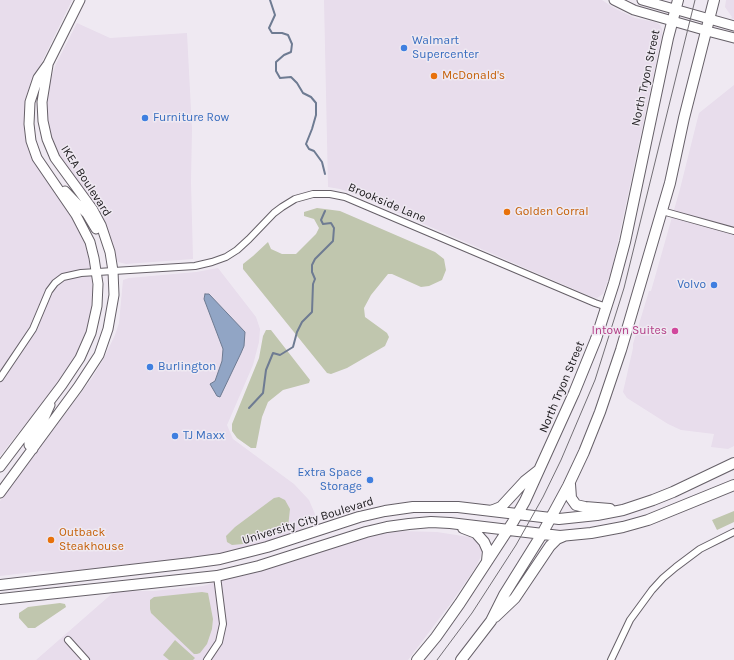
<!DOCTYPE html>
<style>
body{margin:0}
canvas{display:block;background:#efe9f2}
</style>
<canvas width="734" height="660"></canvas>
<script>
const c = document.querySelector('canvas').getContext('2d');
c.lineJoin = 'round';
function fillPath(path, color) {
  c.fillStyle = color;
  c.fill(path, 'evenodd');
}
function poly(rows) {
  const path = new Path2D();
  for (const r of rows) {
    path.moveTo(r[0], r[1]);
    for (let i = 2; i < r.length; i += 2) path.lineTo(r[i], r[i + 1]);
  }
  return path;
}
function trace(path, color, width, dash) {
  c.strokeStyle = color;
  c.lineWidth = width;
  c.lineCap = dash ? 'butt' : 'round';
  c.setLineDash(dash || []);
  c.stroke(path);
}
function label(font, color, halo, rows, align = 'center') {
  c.font = font + ' Karla,sans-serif';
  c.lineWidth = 3;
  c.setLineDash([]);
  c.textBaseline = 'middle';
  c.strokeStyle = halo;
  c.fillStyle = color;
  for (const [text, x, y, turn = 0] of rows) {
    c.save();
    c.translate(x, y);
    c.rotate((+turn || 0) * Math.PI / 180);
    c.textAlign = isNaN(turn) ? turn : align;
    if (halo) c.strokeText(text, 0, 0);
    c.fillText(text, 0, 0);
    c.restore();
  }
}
const built = poly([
 [0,0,72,0,33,80,24,126,25,135,31,155,54,192,74,220,85,243,89,255,93,289,91,310,89,323,85,335,75,357,42,403,0,456],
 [324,0,602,0,614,8,622,12,635,18,655,22,660,25,662,29,662,34,629,190,612,269,603,294,597,298,592,297,357,195,340,189,328,187],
 [726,0,734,0,734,19,731,18,732,17,725,7],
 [77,23,110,38,187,33,192,129,191,182,193,259,126,264,118,262,96,207,62,163,53,145,50,138,46,110,48,87,56,64],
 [734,85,734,446,728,449,711,447,714,434,681,430,668,424,627,398,623,392,633,348,633,344,649,291,651,291,680,189,699,113],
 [218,268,256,317,260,329,259,342,253,365,227,425,233,439,294,484,309,500,318,521,289,536,233,552,186,560,72,572,42,571,0,576,0,501,92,378,104,358,115,335,119,323,123,280,129,278,196,272],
 [402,531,437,532,469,537,478,541,483,549,480,558,476,567,451,603,408,660,36,660,115,591,153,591,203,586,362,536]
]);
const green = poly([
 [317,208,340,211,435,252,444,259,446,270,442,280,429,286,421,287,392,274,388,274,371,295,364,308,365,317,387,333,389,337,385,346,347,368,331,374,327,373,243,269,243,264,253,256,268,242,271,249,282,254,296,254,316,234,319,228,314,219,304,216,304,212],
 [266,330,271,330,310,380,309,383,283,390,268,402,262,417,256,448,251,448,237,438,232,431,232,424,259,358,263,336],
 [279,497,285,500,290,509,288,527,282,530,243,544,232,545,227,542,226,536,235,527,274,498],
 [734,511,734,522,717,530,712,520],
 [202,592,208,593,213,619,212,629,207,644,200,653,197,654,194,654,151,613,150,609,150,600,154,597],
 [60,603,65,604,66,607,35,628,28,628,19,618,19,613,28,607],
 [175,640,195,658,193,660,169,660,163,655]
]);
const water = poly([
 [205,294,209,294,245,332,244,346,241,353,220,397,217,396,210,384,215,381,222,361,223,349,204,299,205,294]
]);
const stream = poly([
 [270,0,275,15,269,28,272,33,282,33,288,35,292,44,291,52,284,55,276,62,276,71,280,78,291,77,297,83,303,93,311,97,316,103,316,115,312,129,306,144,309,149,314,151,322,162,325,174],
 [249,408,263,393,266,370,273,353,280,355,293,347,297,332,302,322,312,312,313,284,315,279,312,272,312,265,315,259,333,241,334,228,331,223,323,224,321,220,325,211]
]);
const street = poly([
 [662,211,734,231],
 [0,378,33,329,49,291,55,283,63,277,81,273,195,266,212,262,226,257,237,250,249,239,274,213,282,207,295,199,313,194,330,194,345,197,595,303,607,307],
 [68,640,86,660],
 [207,660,219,642,223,624,217,576],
 [611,660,630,620,652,590,663,578,676,567,700,549,734,532]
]);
const secondary = poly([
 [614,0,634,10,711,32,734,38],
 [642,0,734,26],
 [65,191,87,214,96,229],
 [33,449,29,445,29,441,42,423,50,405],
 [0,467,62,385,80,358,91,333,97,306,98,284,94,258,90,242,76,215,37,158,31,141,29,124,30,102,38,78,48,64,80,0],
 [0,493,78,387,99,355,108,329,114,295,113,271,110,252,101,225,93,210,55,158,47,139,43,121,42,102,48,65]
]);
const primary = poly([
 [570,484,571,498,576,505,585,507,610,509],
 [491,511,501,507,525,481,539,470],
 [463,528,476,533,484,542,488,551,487,561],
 [0,585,191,563,220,559,267,547,359,517,385,511,413,507,458,507,559,519,597,515,623,510,653,500,673,492,734,463],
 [0,599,217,576,259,566,366,532,387,527,409,524,431,522,450,523,560,536,591,533,623,527,648,520,734,485],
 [495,617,515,598,550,546,557,539,564,536],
 [417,660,436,637,460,603,513,522,525,501,574,393,596,339,614,283,625,242,668,38,678,0],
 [461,660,491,621,504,595,542,534,568,486,584,452,600,412,621,350,670,183,684,118,714,0]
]);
const tram = poly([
 [437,660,472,613,516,545,543,497,561,460,595,380,624,288,695,0]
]);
const markers = [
 [404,48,4,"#3f7fe0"],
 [434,76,4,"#e8710a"],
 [145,118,4,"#3f7fe0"],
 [507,212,4,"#e8710a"],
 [714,285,4,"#3f7fe0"],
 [675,331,4,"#d1479c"],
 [150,367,4,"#3f7fe0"],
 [175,436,4,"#3f7fe0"],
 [370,480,4,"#3f7fe0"],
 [51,540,4,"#e8710a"]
];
const shopNames = [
 ["Walmart",412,41],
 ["Supercenter",412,55],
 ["Furniture Row",153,118],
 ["Volvo",706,285,"right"],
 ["Burlington",158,367],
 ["TJ Maxx",183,436],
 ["Extra Space",362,473,"right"],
 ["Storage",362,487,"right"]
];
const foodNames = [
 ["McDonald's",442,76],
 ["Golden Corral",515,212],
 ["Outback",59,533],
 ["Steakhouse",59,547]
];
const streetNames = [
 ["North Tryon Street",646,78,-78],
 ["IKEA Boulevard",86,181,57],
 ["Brookside Lane",387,203,23],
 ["North Tryon Street",562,387,-67],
 ["University City Boulevard",308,521,-17]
];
const hotelNames = [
 ["Intown Suites",667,331]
];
fillPath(built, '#e8ddec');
fillPath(green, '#c0c6ae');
fillPath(water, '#91a5c5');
trace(water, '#6e7b92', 1);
trace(stream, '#6e7b92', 2);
trace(street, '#666068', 8);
trace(secondary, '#666068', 11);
trace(primary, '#666068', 12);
trace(street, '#fff', 6);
trace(secondary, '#fff', 9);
trace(primary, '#fff', 10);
trace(tram, '#736f75', 1);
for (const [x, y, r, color] of markers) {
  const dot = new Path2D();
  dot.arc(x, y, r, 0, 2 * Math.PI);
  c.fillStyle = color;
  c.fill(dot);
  trace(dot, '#efe9f2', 1.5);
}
label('12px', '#366cbe', '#efe9f2', shopNames, 'left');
label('12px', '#c56008', '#efe9f2', foodNames, 'left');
label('12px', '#1b191c', '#efe9f2', streetNames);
label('12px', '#b23c85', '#efe9f2', hotelNames, 'right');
</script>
